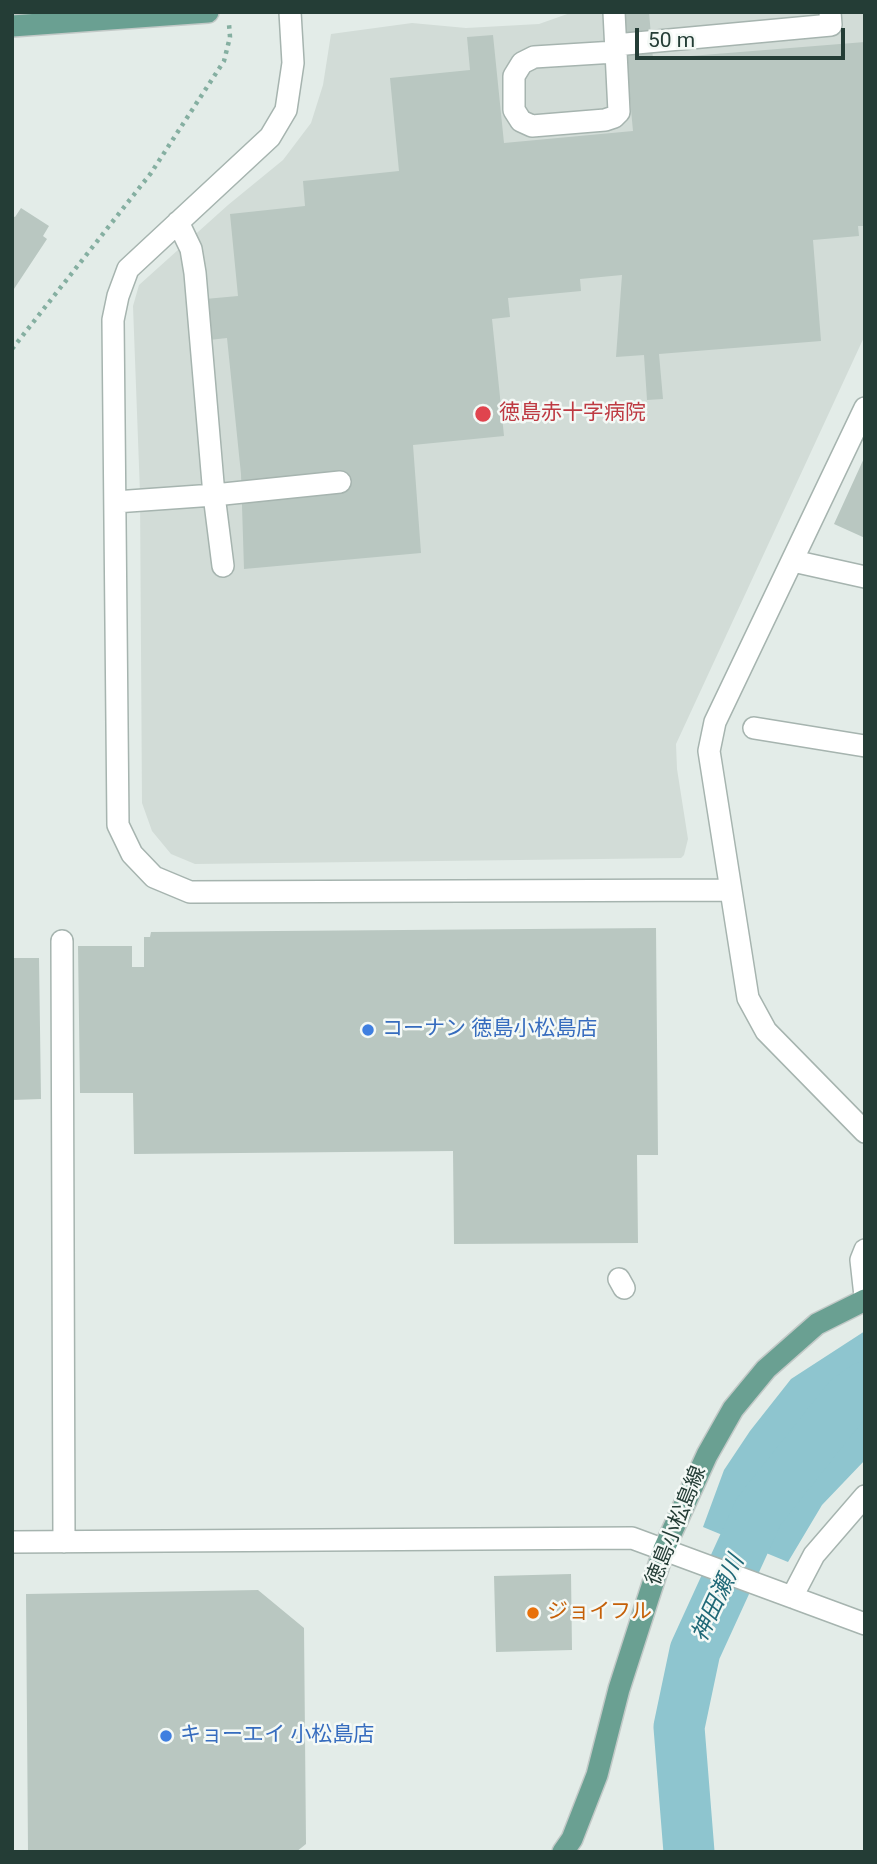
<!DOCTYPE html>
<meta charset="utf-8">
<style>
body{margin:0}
#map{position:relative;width:877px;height:1864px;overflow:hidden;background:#e3ece8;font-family:Roboto,sans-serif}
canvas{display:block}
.frame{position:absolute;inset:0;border:14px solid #243d36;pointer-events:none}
.scale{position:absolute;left:635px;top:28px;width:210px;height:32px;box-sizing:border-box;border:4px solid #243d36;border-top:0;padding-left:9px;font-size:21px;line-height:24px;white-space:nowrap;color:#243d36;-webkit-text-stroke:5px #f4f9f6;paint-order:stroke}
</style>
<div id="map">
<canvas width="877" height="1864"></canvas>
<div class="frame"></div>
<div class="scale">50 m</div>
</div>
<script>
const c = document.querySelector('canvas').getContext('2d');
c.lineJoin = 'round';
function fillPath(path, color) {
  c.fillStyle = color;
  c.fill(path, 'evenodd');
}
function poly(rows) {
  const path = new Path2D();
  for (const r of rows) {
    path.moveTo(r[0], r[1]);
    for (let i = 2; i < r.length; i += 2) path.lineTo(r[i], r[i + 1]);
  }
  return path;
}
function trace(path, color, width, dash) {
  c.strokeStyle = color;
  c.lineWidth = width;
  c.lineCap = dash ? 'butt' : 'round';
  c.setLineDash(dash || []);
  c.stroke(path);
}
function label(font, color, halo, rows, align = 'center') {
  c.font = font + ' Roboto,"Noto Sans JP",sans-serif';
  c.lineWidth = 5;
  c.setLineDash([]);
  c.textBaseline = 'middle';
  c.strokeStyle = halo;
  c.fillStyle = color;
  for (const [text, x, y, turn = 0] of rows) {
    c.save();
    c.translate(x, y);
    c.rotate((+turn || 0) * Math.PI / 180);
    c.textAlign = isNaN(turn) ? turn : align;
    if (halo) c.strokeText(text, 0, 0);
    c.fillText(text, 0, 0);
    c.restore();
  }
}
const built = poly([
 [573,12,865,12,865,335,676,744,677,769,688,839,684,855,681,858,195,864,171,854,152,831,142,803,140,493,133,306,139,285,228,205,283,160,311,123,323,85,331,34,412,23,466,28,539,24]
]);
const water = poly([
 [865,1331,865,1460,822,1505,788,1562,703,1527,724,1470,750,1431,791,1379]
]);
const river = poly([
 [689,1852,679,1727,695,1651,759,1511,848,1399,865,1387]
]);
const building = poly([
 [622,12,649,12,653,59,865,42,865,226,858,226,859,236,813,240,821,341,659,354,663,399,647,400,644,355,616,357,622,275,580,279,581,291,508,298,510,317,492,319,504,436,413,445,421,553,244,569,241,474,227,338,209,340,205,299,238,296,230,214,305,206,303,181,399,171,390,78,470,70,467,37,493,35,504,143,633,131],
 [21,208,49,226,43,236,47,239,12,292,12,216,15,217],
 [865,456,865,538,834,524],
 [656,928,658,1155,637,1155,638,1243,454,1244,453,1151,134,1154,133,1093,80,1093,78,946,132,946,132,967,144,967,144,937,150,937,151,932],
 [12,958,39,958,41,1099,12,1100],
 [571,1574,572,1650,496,1652,494,1576],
 [258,1590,304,1628,306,1844,296,1852,28,1852,26,1594]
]);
const path = poly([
 [12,349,151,173,224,61,230,37,229,24]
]);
const minor = poly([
 [290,12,293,63,286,110,270,137,128,269,118,296,113,320,118,825,132,854,154,877,190,892,730,890],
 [614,12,619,112,614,117,605,120,532,126,521,121,514,110,514,76,522,63,534,57,615,52],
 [615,45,831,25,830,12],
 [178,222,191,249,195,273,214,495,340,482],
 [865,408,715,722,709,751,748,998,766,1031,865,1132],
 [115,502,214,495,223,566],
 [793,561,865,577],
 [754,728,865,746],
 [62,941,64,1542],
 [865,1250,861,1260,865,1296],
 [619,1279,624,1288],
 [12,1542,632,1538,865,1624],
 [792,1597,814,1555,865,1496]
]);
const major = poly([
 [12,26,208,12],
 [563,1852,572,1839,597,1775,619,1689,664,1549,707,1455,733,1409,766,1369,817,1324,865,1300]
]);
const markers = [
 [483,414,9,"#e0444e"],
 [368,1030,7,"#3f7fe0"],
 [533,1613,7,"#e8710a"],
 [166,1736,7,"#3f7fe0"]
];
const healthNames = [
 ["徳島赤十字病院",499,414]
];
const shopNames = [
 ["コーナン 徳島小松島店",382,1030],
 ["キョーエイ 小松島店",180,1736]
];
const streetNames = [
 ["徳島小松島線",677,1526,-68]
];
const foodNames = [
 ["ジョイフル",547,1613]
];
const waterNames = [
 ["神田瀬川",719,1599,-65]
];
fillPath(built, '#d2dcd7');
fillPath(water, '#8ec5cf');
trace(river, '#8ec5cf', 51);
fillPath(building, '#b9c7c1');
trace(minor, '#a6b4af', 24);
trace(major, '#c2c9c7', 24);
trace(path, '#85afa1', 4.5, [3.5, 5]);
trace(minor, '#fff', 21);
trace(major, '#6aa092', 21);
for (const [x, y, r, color] of markers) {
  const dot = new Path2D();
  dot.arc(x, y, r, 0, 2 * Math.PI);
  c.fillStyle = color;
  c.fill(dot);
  trace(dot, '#f4f9f6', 2.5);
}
label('21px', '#be3a42', '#f4f9f6', healthNames, 'left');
label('21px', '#366cbe', '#f4f9f6', shopNames, 'left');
label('21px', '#243d36', '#f4f9f6', streetNames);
label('21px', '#c56008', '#f4f9f6', foodNames, 'left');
label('italic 23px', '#206977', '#f4f9f6', waterNames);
</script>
